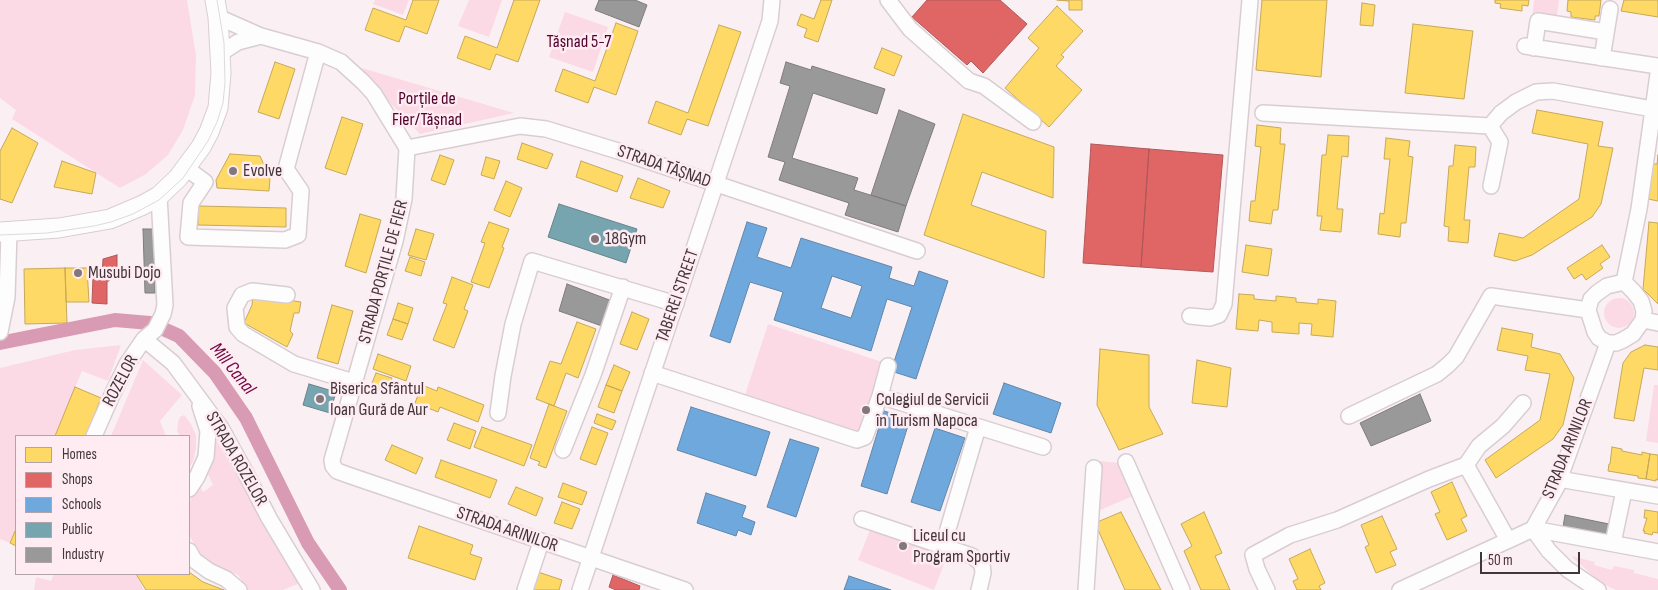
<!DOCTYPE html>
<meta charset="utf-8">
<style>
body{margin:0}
#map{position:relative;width:1658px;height:590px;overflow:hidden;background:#faf0f3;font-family:"Sofia Sans Condensed",sans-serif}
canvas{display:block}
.legend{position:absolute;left:15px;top:435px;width:175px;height:140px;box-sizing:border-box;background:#feecf2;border:1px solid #b2a3a8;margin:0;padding:6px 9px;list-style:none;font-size:15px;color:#41363a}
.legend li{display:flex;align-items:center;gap:10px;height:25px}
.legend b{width:25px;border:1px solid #b2a3a8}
.scale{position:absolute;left:1480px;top:552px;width:100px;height:22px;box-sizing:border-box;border:2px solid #41363a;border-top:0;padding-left:6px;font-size:15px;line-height:18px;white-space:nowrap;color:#41363a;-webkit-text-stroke:4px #feecf2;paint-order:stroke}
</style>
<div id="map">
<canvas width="1658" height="590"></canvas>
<ul class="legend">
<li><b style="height:14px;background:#ffd966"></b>Homes</li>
<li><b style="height:14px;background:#e06666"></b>Shops</li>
<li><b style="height:14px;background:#6fa8dc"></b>Schools</li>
<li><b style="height:14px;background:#76a5af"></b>Public</li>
<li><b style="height:14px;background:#999"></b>Industry</li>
</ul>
<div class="scale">50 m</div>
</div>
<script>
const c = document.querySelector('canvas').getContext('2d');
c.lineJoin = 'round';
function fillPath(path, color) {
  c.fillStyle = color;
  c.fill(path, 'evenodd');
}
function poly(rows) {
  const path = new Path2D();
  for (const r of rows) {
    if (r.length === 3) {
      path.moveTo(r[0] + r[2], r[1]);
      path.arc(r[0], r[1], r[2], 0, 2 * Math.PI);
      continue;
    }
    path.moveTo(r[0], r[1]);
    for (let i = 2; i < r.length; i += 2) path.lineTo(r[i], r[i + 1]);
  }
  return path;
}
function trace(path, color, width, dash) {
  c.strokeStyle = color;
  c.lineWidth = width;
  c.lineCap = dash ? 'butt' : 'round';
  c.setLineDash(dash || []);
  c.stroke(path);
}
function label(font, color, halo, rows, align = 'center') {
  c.font = font + ' "Sofia Sans Condensed",sans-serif';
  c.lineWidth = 5;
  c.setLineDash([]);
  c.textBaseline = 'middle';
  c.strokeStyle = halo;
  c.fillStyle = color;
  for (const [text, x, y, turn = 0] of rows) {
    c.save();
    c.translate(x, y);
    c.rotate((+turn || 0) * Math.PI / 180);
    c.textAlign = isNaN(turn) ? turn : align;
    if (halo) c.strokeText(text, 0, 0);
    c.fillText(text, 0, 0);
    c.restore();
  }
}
const green = poly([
 [0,0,187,0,196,55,195,95,183,130,168,155,146,174,120,188,12,119,16,110,0,98],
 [375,0,409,0,403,15,373,4],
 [469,0,502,0,489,37,458,26],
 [1534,0,1559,0,1556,24,1532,20],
 [565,12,608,27,593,72,549,57],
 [355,66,514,113,420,134],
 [1619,313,15],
 [768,324,882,362,859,433,745,395],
 [121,345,108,381,82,371,55,436,16,436,16,529,10,543,0,539,0,368,75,350],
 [143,360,182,395,160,421,166,436,111,436],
 [1654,385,1658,385,1658,443,1646,441],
 [184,415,191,424,196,435,196,448,193,462,189,468,189,436,180,436,177,431,178,422,180,417],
 [215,438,300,583,283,590,248,590,238,575,217,568,201,555,189,535,189,503,194,491,199,484,203,492,213,485,206,470],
 [1099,461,1120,463,1135,495,1098,511],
 [872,525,947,556,934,590,858,560],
 [1571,556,1595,562,1594,565,1612,570,1614,566,1634,570,1634,573,1658,579,1658,590,1616,590,1601,583],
 [54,574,136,574,144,590,34,590,36,577,51,581]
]);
const homes = poly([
 [413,0,439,0,427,34,405,26,399,42,365,30,373,8,406,20,413,0],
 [514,0,540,0,518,62,496,54,490,70,457,58,465,36,497,48,514,0],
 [821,0,832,0,818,42,804,37,807,29,797,25,801,14,814,19,821,0],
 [1057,0,1082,0,1082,10,1069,10,1069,1,1057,0],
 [1262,0,1327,0,1321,77,1256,70,1262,0],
 [1495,0,1529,0,1528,6,1522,5,1522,11,1500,8,1501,4,1495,3,1495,0],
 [1568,0,1601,0,1599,16,1595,16,1595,20,1571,17,1571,12,1567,11,1568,0],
 [1624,0,1658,0,1658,17,1621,11,1624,0],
 [1362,3,1375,5,1373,26,1360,25,1362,3],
 [1057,6,1083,31,1061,55,1064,57,1056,66,1082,90,1049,127,1005,88,1039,48,1028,38,1057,6],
 [616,23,638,31,616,95,594,87,588,103,555,91,563,69,595,81,616,23],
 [1413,24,1473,31,1464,99,1405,93,1413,24],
 [719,25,741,32,708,126,687,119,681,135,648,123,656,101,688,113,719,25],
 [882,48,902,56,894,76,874,68,882,48],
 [275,62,295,69,279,119,258,112,275,62],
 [1537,110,1603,122,1598,146,1613,148,1601,204,1592,217,1532,255,1515,261,1494,256,1499,233,1523,238,1579,199,1588,144,1532,133,1537,110],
 [963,114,1054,147,1053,198,982,172,971,205,1046,231,1044,278,924,235,963,114],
 [342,117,363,124,346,175,325,168,342,117],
 [1257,125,1281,128,1280,144,1285,144,1278,210,1273,210,1271,224,1249,221,1251,201,1255,201,1261,147,1255,146,1257,125],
 [12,128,38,143,12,203,0,199,0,151,12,128],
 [1328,135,1349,136,1348,157,1342,156,1337,209,1343,209,1341,232,1320,230,1322,216,1317,216,1322,155,1326,155,1328,135],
 [1386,138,1410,141,1408,156,1413,157,1406,223,1401,223,1400,237,1378,234,1380,213,1384,214,1390,159,1384,159,1386,138],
 [522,143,553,154,547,169,517,159,522,143],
 [1455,145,1476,147,1475,167,1469,167,1464,220,1470,220,1468,243,1448,241,1449,227,1444,226,1449,166,1453,166,1455,145],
 [230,154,260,156,270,178,269,191,217,188,216,180,230,154],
 [440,155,454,160,445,185,431,180,440,155],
 [1658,155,1658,201,1648,199,1653,164,1657,164,1658,155],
 [486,157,500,161,494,179,481,175,486,157],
 [62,161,96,173,92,194,54,187,62,161],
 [581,161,623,176,617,192,576,177,581,161],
 [638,178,670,191,663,208,630,198,638,178],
 [506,181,522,188,510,217,494,210,506,181],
 [198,206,286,208,286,227,198,225,198,206],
 [360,214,381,220,366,273,345,266,360,214],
 [489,222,509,229,502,247,504,248,489,288,471,282,485,243,481,242,489,222],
 [1649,222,1658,223,1658,304,1643,289,1649,222],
 [416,229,434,234,426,260,408,255,416,229],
 [1246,245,1272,249,1268,276,1242,272,1246,245],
 [1602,245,1610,257,1600,264,1603,268,1586,280,1582,274,1574,279,1567,268,1602,245],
 [410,257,425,262,421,276,405,271,410,257],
 [65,268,67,323,25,324,24,269,65,268],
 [65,268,87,268,89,302,66,302,65,268],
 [452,277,473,285,464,309,468,311,454,348,433,340,447,304,443,303,452,277],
 [1239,294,1254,295,1254,299,1276,301,1276,296,1296,298,1296,302,1318,304,1318,299,1336,301,1333,337,1311,335,1312,324,1299,323,1299,334,1272,332,1272,322,1259,320,1258,331,1236,329,1239,294],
 [253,295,301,302,299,313,294,313,290,331,293,334,287,347,244,323,252,305,253,295],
 [398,303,413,308,408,324,393,319,398,303],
 [332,305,353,311,338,364,317,358,332,305],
 [632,312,649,319,637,350,620,344,632,312],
 [393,319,408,324,402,340,387,335,393,319],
 [577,322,596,329,578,378,566,373,554,406,536,399,550,361,561,364,577,322],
 [1502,328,1533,334,1531,347,1560,354,1574,378,1563,425,1553,439,1496,478,1485,460,1540,420,1550,374,1525,370,1528,356,1497,350,1502,328],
 [1645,345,1658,347,1658,370,1644,368,1634,421,1614,418,1623,363,1631,352,1645,345],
 [1100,349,1149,355,1149,407,1163,434,1119,450,1097,405,1100,349],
 [378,354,411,366,406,381,373,369,378,354],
 [1197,360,1231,368,1227,407,1192,403,1197,360],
 [614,365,630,372,622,391,606,385,614,365],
 [376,373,392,378,386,394,370,388,376,373],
 [422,385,437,391,438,387,484,405,478,422,440,407,438,412,415,403,422,385],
 [606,385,622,391,614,413,598,407,606,385],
 [75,387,101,398,86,436,55,436,75,387],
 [549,404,567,411,546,468,538,465,540,462,530,458,549,404],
 [597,414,616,421,612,430,594,423,597,414],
 [454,423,476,431,470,449,447,440,454,423],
 [482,427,532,445,524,466,474,447,482,427],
 [592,427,608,433,596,465,580,459,592,427],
 [392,445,423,458,416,474,385,460,392,445],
 [1612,447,1622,449,1622,451,1642,455,1642,452,1650,454,1646,479,1638,478,1638,476,1608,471,1609,464,1610,464,1612,447],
 [1650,454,1658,455,1658,480,1656,479,1656,481,1646,479,1650,454],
 [441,460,497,480,490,498,435,477,441,460],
 [1452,482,1467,516,1461,519,1467,531,1447,540,1435,514,1440,512,1431,492,1452,482],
 [563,483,587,492,582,505,558,497,563,483],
 [516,487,543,498,536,516,508,504,516,487],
 [562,502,580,509,572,529,554,523,562,502],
 [1645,510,1658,512,1658,533,1653,532,1652,535,1644,533,1645,531,1643,531,1647,518,1644,518,1645,510],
 [1121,512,1161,590,1125,590,1095,523,1121,512],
 [1204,512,1222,553,1215,556,1230,590,1201,590,1184,551,1192,546,1181,524,1204,512],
 [1382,516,1397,549,1390,552,1396,565,1376,573,1365,547,1369,545,1361,525,1382,516],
 [419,526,473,545,470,554,482,558,475,580,408,558,419,526],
 [16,529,16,546,10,543,16,529],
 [1310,549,1325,583,1319,586,1321,590,1297,590,1293,581,1298,579,1289,559,1310,549],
 [189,572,203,582,224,590,146,590,136,574,189,574,189,572],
 [538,572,562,580,559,590,533,590,538,572]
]);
const shops = poly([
 [927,0,1000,0,1027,24,983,73,971,61,967,65,912,17,927,0],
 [1091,144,1149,149,1141,267,1083,263,1091,144],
 [1149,149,1223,155,1213,272,1141,267,1149,149],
 [117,255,117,275,107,282,107,304,92,303,93,277,102,276,103,259,117,255],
 [613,575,640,586,639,590,616,590,609,587,613,575]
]);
const schools = poly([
 [747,222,767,228,757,257,791,268,801,238,892,267,889,278,914,286,919,271,948,281,916,379,891,371,912,307,887,299,871,351,774,320,783,292,750,282,730,343,710,336,747,222],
 [832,276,862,286,851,318,821,308,832,276],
 [1004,383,1061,403,1051,433,993,414,1004,383],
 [691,407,770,432,756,476,677,450,691,407],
 [884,411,910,419,887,494,861,486,884,411],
 [935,428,965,438,940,511,911,502,935,428],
 [790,439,819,448,796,517,767,507,790,439],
 [706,493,746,506,742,517,755,522,751,535,738,530,736,536,697,523,706,493],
 [849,576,891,590,844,590,849,576]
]);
const public = poly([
 [559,204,637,229,626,263,548,237,559,204],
 [309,384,336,392,330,413,303,405,309,384]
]);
const industry = poly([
 [599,0,635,0,647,5,639,27,595,10,599,0],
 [786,62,811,70,812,66,885,89,877,114,813,93,792,158,858,178,854,190,906,206,898,232,845,215,849,203,779,180,785,162,768,157,790,86,780,83,786,62],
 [899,110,935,124,906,206,871,195,899,110],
 [143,229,153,229,155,293,145,293,143,229],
 [567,284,612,301,602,326,559,311,567,284],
 [1420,394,1431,421,1371,446,1360,423,1420,394],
 [1565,515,1609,524,1607,536,1563,527,1565,515]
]);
const canal = poly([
 [0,343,115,320,150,323,179,336,215,373,246,418,308,543,340,590]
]);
const minor = poly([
 [888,0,910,29,969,81,984,86,1033,122],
 [218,17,261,36,318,52,341,62,363,82,374,94,407,148,404,199,395,241,332,460,333,466,337,471,348,475,685,590],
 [1525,46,1658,66],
 [1534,48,1538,21,1606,32],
 [221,53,238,42,261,36],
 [1602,58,1610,9],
 [1263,113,1490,126,1501,113,1516,102,1536,92,1553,91,1658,110],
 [1490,126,1500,142,1491,186],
 [407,148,520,126,546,129,618,151,917,251],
 [186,168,205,182,191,203,188,237,285,240,298,235,301,191,286,169,318,52],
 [1624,282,1639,209,1658,74],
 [1624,282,1634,292,1641,301,1644,311,1643,320,1633,334,1623,340,1616,343,1608,343,1599,338,1595,332,1588,310,1591,299,1597,293,1607,286,1624,282],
 [287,295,252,291,242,295,235,308,237,327,243,334,294,364,354,382],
 [1190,316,1210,318,1219,315,1224,304,1250,0],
 [1643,320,1658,323],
 [0,332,7,297,9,232],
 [144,339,173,363,221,428,242,466,269,518,312,590],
 [652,373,857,440,865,437,880,396,1043,447],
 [880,396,888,366],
 [498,413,503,376,513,324,532,261,676,304],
 [1349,416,1437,374,1448,365,1456,357,1491,296,1588,310],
 [94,436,112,395,127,364,144,339,155,330,163,314,165,305,159,196],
 [563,450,593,375,623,287],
 [1126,462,1182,590],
 [1466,465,1508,540],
 [1559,479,1658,496],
 [189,489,197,477,206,457,208,431,200,406],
 [862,519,972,556,982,564,983,573,979,590],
 [1533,529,1658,552],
 [1533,529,1549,551,1567,569,1598,590],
 [1613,543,1624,491],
 [943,546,978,427],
 [189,551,194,560,209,571,226,579,239,590],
 [525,590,541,542],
 [580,590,770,21,772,0],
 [1086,590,1094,468],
 [1267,590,1257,569,1253,555,1290,535,1337,520,1429,479,1466,465,1479,446,1503,426,1523,403],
 [1400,590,1533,529,1557,486,1608,343]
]);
const major = poly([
 [0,232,59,228,110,219,143,205,159,196,178,178,201,147,209,132,218,108,221,73,218,17,215,0]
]);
const tram = poly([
 [0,235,47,233,94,226,111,222,133,214,159,200,183,178,208,141,217,122,223,103,225,83,224,43,217,0]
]);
const markers = [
 [233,171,5,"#82777b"],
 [595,239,5,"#82777b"],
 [78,273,5,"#82777b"],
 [320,399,5,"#82777b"],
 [866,410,5,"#82777b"],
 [903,546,5,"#82777b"]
];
const parkNames = [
 ["Tășnad 5-7",579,42],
 ["Porțile de",427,99],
 ["Fier/Tășnad",427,120]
];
const streetNames = [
 ["STRADA TĂȘNAD",664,167,19],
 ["STRADA PORȚILE DE FIER",384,272,-75],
 ["TABEREI STREET",678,296,-71],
 ["ROZELOR",121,381,-62],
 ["STRADA ARINILOR",1568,449,-68],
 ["STRADA ROZELOR",236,459,60],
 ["STRADA ARINILOR",507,530,19]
];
const poiNames = [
 ["Evolve",243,171],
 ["18Gym",605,239],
 ["Musubi Dojo",88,273],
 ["Biserica Sfântul",330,389],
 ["Ioan Gură de Aur",330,410],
 ["Colegiul de Servicii",876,400],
 ["în Turism Napoca",876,421],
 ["Liceul cu",913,536],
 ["Program Sportiv",913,557]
];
const waterNames = [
 ["Mill Canal",232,369,51]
];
fillPath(green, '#fbdae6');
fillPath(homes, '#ffd966');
trace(homes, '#c6a859', 1);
fillPath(shops, '#e06666');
trace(shops, '#b05859', 1);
fillPath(schools, '#6fa8dc');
trace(schools, '#6186ab', 1);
fillPath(public, '#76a5af');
trace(public, '#66848c', 1);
fillPath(industry, '#999');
trace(industry, '#7f7b7c', 1);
trace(canal, '#d99bb3', 14);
trace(minor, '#d8ced1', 18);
trace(major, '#d8ced1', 21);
trace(minor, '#fefdfd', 15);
trace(major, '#fefdfd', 19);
trace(tram, '#dddadb', 1);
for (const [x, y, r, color] of markers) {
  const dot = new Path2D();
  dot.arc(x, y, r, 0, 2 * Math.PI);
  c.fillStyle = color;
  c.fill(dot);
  trace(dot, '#feecf2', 2);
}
label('18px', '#50012c', '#feecf2', parkNames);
label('18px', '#41363a', '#feecf2', streetNames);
label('18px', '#41363a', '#feecf2', poiNames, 'left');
label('italic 19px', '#700541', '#feecf2', waterNames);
</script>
